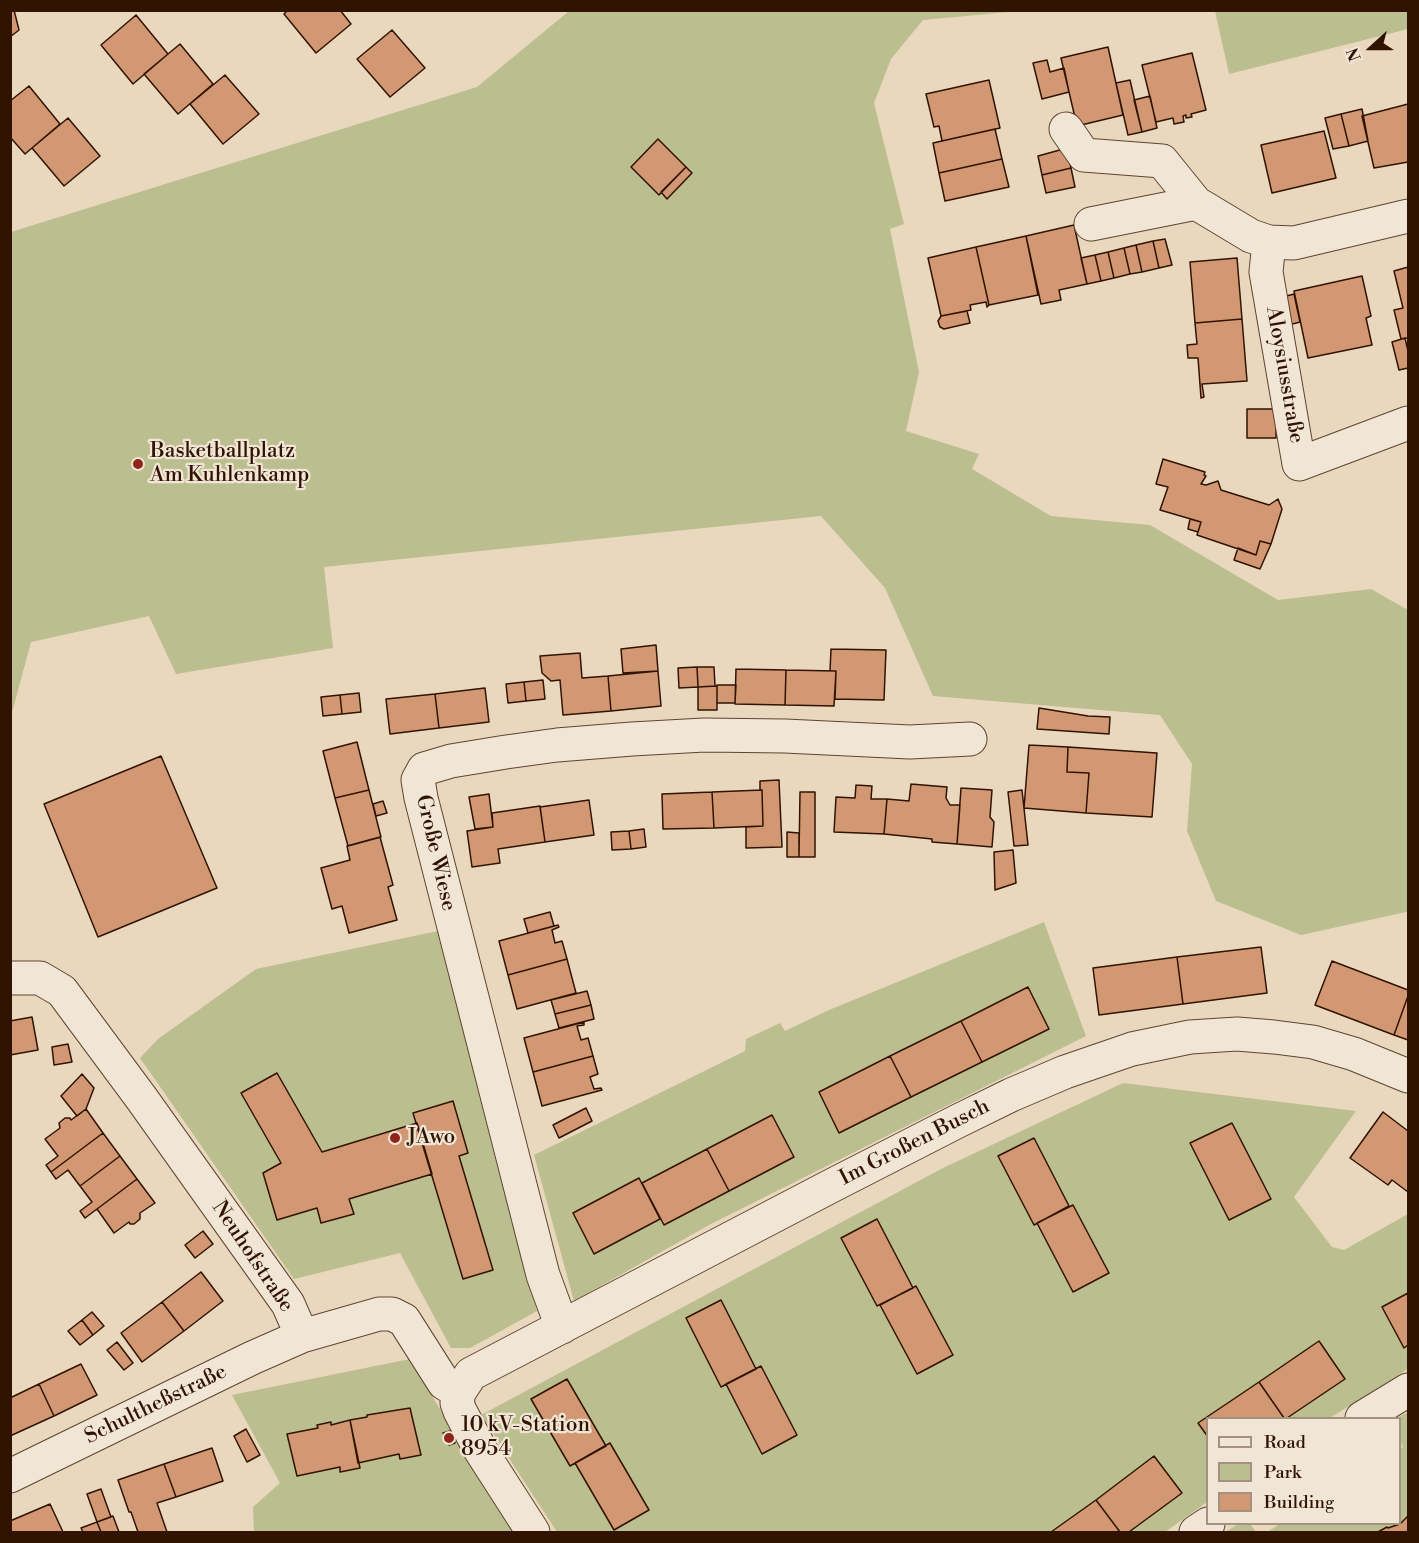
<!DOCTYPE html>
<meta charset="utf-8">
<style>
body{margin:0}
#map{position:relative;width:1419px;height:1543px;overflow:hidden;background:#e9d8be;font-family:"Libre Bodoni",serif}
canvas{display:block}
.frame{position:absolute;inset:0;border:12px solid #311301;pointer-events:none}
.legend{position:absolute;left:1206px;top:1417px;width:195px;height:108px;box-sizing:border-box;background:#f1e6d5;border:2px solid #a49280;margin:0;padding:8px 10px;list-style:none;font-size:18px;color:#311301}
.legend li{display:flex;align-items:center;gap:12px;height:30px}
.legend b{width:30px;border:2px solid #a49280}
.north{position:absolute;left:1341px;top:18px;width:60px;height:60px;-webkit-text-stroke:4px #f1e6d5;paint-order:stroke;rotate:249deg;font-size:16px;font-weight:700;line-height:24px;text-align:center;color:#311301}
.north::after{content:'';display:block;margin:auto;width:21px;height:27px;background:#311301;clip-path:polygon(50% 0,100% 100%,50% 72%,0 100%)}
</style>
<div id="map">
<canvas width="1419" height="1543"></canvas>
<div class="frame"></div>
<ul class="legend">
<li><b style="height:8px;background:#f1e6d5"></b>Road</li>
<li><b style="height:16px;background:#bbbe8e"></b>Park</li>
<li><b style="height:16px;background:#d29874"></b>Building</li>
</ul>
<div class="north">N</div>
</div>
<script>
const c = document.querySelector('canvas').getContext('2d');
c.lineJoin = 'round';
function fillPath(path, color) {
  c.fillStyle = color;
  c.fill(path, 'evenodd');
}
function poly(rows) {
  const path = new Path2D();
  for (const r of rows) {
    path.moveTo(r[0], r[1]);
    for (let i = 2; i < r.length; i += 2) path.lineTo(r[i], r[i + 1]);
  }
  return path;
}
function trace(path, color, width, dash) {
  c.strokeStyle = color;
  c.lineWidth = width;
  c.lineCap = dash ? 'butt' : 'round';
  c.setLineDash(dash || []);
  c.stroke(path);
}
function label(font, color, halo, rows, align = 'center') {
  c.font = font + ' "Libre Bodoni",serif';
  c.lineWidth = 4.5;
  c.setLineDash([]);
  c.textBaseline = 'middle';
  c.strokeStyle = halo;
  c.fillStyle = color;
  for (const [text, x, y, turn = 0] of rows) {
    c.save();
    c.translate(x, y);
    c.rotate((+turn || 0) * Math.PI / 180);
    c.textAlign = isNaN(turn) ? turn : align;
    if (halo) c.strokeText(text, 0, 0);
    c.fillText(text, 0, 0);
    c.restore();
  }
}
const green = poly([
 [569,11,1019,11,923,20,891,59,874,103,904,224,890,229,919,372,906,431,979,454,972,469,1051,516,1150,525,1278,600,1371,589,1408,610,1408,913,1406,912,1301,935,1216,901,1187,831,1192,764,1160,715,933,696,885,588,821,516,324,567,333,648,176,674,149,616,31,642,13,709,11,712,11,232,477,87],
 [1215,11,1408,11,1408,29,1229,74],
 [1044,922,1086,1036,709,1225,574,1301,534,1155,745,1051,746,1039,778,1024,780,1023,785,1031,829,1010],
 [438,931,496,1161,537,1311,470,1348,451,1348,400,1253,294,1279,140,1058,158,1039,256,969],
 [1123,1083,1356,1111,1294,1197,1332,1247,1344,1250,1408,1214,1408,1369,1330,1418,1208,1418,1207,1502,1165,1532,557,1532,481,1415,943,1168],
 [410,1359,513,1532,254,1532,253,1507,280,1483,232,1395],
 [1408,1412,1408,1532,1267,1532,1280,1524,1400,1524,1400,1449,1403,1447,1400,1441,1400,1418,1397,1418],
 [1238,1524,1250,1524,1256,1532,1226,1532]
]);
const building = poly([
 [10,10,14,10,19,30,10,37,10,10],
 [288,10,340,10,351,24,316,53,284,14,288,10],
 [136,15,168,54,133,84,101,45,136,15],
 [392,30,425,68,390,97,357,59,392,30],
 [180,44,213,84,178,114,144,74,180,44],
 [1108,47,1123,115,1077,126,1061,58,1108,47],
 [1192,53,1206,110,1191,114,1192,117,1186,118,1186,115,1183,116,1184,122,1174,124,1173,118,1156,122,1142,65,1192,53],
 [1047,60,1050,72,1064,68,1069,92,1042,99,1033,63,1047,60],
 [225,75,259,114,223,144,190,104,225,75],
 [989,80,1000,128,942,141,939,126,934,127,926,94,989,80],
 [1130,80,1142,132,1128,135,1116,83,1130,80],
 [29,86,60,124,25,154,10,137,10,101,29,86],
 [1150,96,1157,128,1142,132,1134,100,1150,96],
 [1408,104,1408,162,1374,168,1362,116,1408,104],
 [1362,109,1368,141,1349,146,1341,114,1362,109],
 [1341,114,1349,146,1333,149,1325,118,1341,114],
 [68,118,100,156,64,186,32,148,68,118],
 [995,129,1002,159,939,173,933,143,995,129],
 [1324,131,1336,178,1272,193,1261,145,1324,131],
 [658,139,686,167,659,195,631,167,658,139],
 [1067,148,1071,168,1042,175,1038,156,1067,148],
 [1002,159,1009,187,945,201,939,173,1002,159],
 [686,167,692,173,667,199,661,192,686,167],
 [1071,168,1075,187,1046,193,1042,175,1071,168],
 [1074,225,1087,284,1059,290,1061,300,1041,304,1026,236,1074,225],
 [1026,236,1038,295,989,305,976,247,1026,236],
 [1165,239,1172,265,1159,268,1153,241,1165,239],
 [1153,241,1159,268,1142,272,1136,245,1153,241],
 [1136,245,1142,272,1130,274,1124,248,1136,245],
 [976,247,989,305,987,307,986,302,970,305,971,310,941,316,928,258,976,247],
 [1124,248,1130,274,1114,278,1108,252,1124,248],
 [1108,252,1114,278,1101,281,1095,255,1108,252],
 [1095,255,1101,281,1087,284,1081,258,1095,255],
 [1237,258,1242,319,1195,323,1190,262,1237,258],
 [1408,267,1408,338,1401,339,1394,310,1403,308,1394,271,1408,267],
 [1362,276,1371,316,1366,318,1372,345,1308,358,1294,291,1362,276],
 [1294,294,1300,322,1285,326,1279,298,1294,294],
 [967,311,970,323,944,329,940,327,938,321,941,316,967,311],
 [1242,319,1247,381,1202,384,1204,397,1201,398,1198,358,1188,358,1187,345,1197,344,1195,323,1242,319],
 [1405,338,1408,351,1408,368,1399,370,1392,342,1405,338],
 [1247,409,1276,409,1276,438,1247,438,1247,409],
 [1163,459,1205,472,1204,475,1206,476,1201,484,1206,485,1218,481,1221,490,1269,505,1278,499,1282,509,1271,544,1260,541,1256,555,1197,535,1201,522,1160,510,1168,487,1156,484,1163,459],
 [1190,519,1201,522,1198,532,1188,529,1190,519],
 [1260,541,1271,544,1260,569,1234,560,1238,548,1256,555,1260,541],
 [656,645,658,671,623,673,621,649,656,645],
 [831,649,886,650,884,700,835,699,836,671,830,671,831,649],
 [580,653,582,678,608,676,611,711,563,715,560,680,551,681,542,673,540,656,580,653],
 [697,667,698,687,679,688,678,668,697,667],
 [697,667,714,667,715,686,698,687,697,667],
 [736,669,786,670,785,705,735,704,736,669],
 [786,670,836,671,834,706,785,705,786,670],
 [658,671,661,706,611,711,608,676,658,671],
 [543,680,545,699,526,701,524,682,543,680],
 [524,682,526,701,508,703,506,684,524,682],
 [717,685,736,685,735,703,717,703,717,685],
 [717,686,717,710,698,710,698,687,717,686],
 [485,688,489,722,439,728,435,694,485,688],
 [359,693,361,712,342,714,340,695,359,693],
 [435,694,439,728,390,734,386,699,435,694],
 [340,695,342,714,323,716,321,697,340,695],
 [1039,708,1088,716,1110,717,1109,734,1037,729,1039,708],
 [357,742,369,790,335,798,323,751,357,742],
 [1029,745,1068,747,1067,772,1089,773,1086,813,1024,808,1029,745],
 [1068,747,1157,753,1152,817,1086,813,1089,773,1067,772,1068,747],
 [161,756,217,888,98,937,44,804,161,756],
 [779,780,782,847,746,848,746,827,763,826,762,790,760,790,760,781,779,780],
 [911,784,947,787,946,798,950,805,960,805,957,844,932,842,932,839,884,834,887,799,909,801,911,784],
 [856,785,872,786,871,799,887,799,884,834,834,832,836,797,855,798,856,785],
 [961,788,992,790,990,817,994,822,992,847,957,844,961,788],
 [369,790,381,837,348,846,335,798,369,790],
 [762,790,763,826,714,828,712,792,762,790],
 [1022,790,1028,845,1014,846,1008,792,1022,790],
 [712,792,714,828,663,829,662,794,712,792],
 [800,792,815,792,815,857,799,857,800,792],
 [489,794,493,827,475,829,469,797,489,794],
 [589,800,594,835,545,842,540,807,589,800],
 [383,801,387,813,376,816,373,804,383,801],
 [540,806,545,842,498,849,500,863,472,867,467,831,493,827,492,813,540,806],
 [644,829,646,847,631,849,629,831,644,829],
 [629,831,631,849,612,850,611,832,629,831],
 [787,832,799,833,799,857,787,857,787,832],
 [380,837,393,885,388,887,397,920,349,933,342,906,332,909,321,868,350,860,347,846,380,837],
 [1013,850,1016,883,995,890,994,852,1013,850],
 [550,912,554,926,528,933,524,919,550,912],
 [558,925,559,927,552,930,555,943,562,941,567,959,508,975,499,941,558,925],
 [1261,947,1267,993,1183,1004,1177,957,1261,947],
 [1177,957,1183,1004,1099,1015,1093,968,1177,957],
 [567,959,576,993,517,1009,508,975,567,959],
 [1332,961,1408,990,1408,996,1394,1035,1315,1005,1332,961],
 [1028,987,1049,1029,982,1062,961,1021,1028,987],
 [587,991,591,1005,555,1014,551,1000,587,991],
 [1408,996,1408,1040,1394,1035,1408,996],
 [591,1005,594,1019,559,1028,555,1014,591,1005],
 [32,1017,38,1050,10,1055,10,1021,32,1017],
 [961,1021,982,1062,911,1097,890,1056,961,1021],
 [584,1022,584,1025,577,1026,581,1040,588,1038,593,1056,533,1072,524,1038,584,1022],
 [68,1044,72,1062,54,1065,52,1047,68,1044],
 [593,1056,598,1074,590,1077,594,1089,601,1088,602,1090,542,1106,533,1072,593,1056],
 [890,1056,911,1097,839,1133,819,1092,890,1056],
 [277,1073,322,1152,417,1123,432,1174,349,1199,354,1214,321,1223,317,1208,277,1220,263,1173,281,1163,241,1093,277,1073],
 [82,1074,94,1088,86,1109,77,1116,61,1096,82,1074],
 [453,1101,468,1153,459,1156,493,1270,463,1279,413,1113,453,1101],
 [586,1108,592,1121,559,1138,553,1125,586,1108],
 [86,1109,103,1133,51,1172,46,1165,58,1156,45,1139,60,1128,59,1123,65,1118,70,1118,71,1120,86,1109],
 [1383,1112,1408,1131,1408,1192,1392,1180,1388,1185,1350,1158,1383,1112],
 [772,1115,794,1157,729,1191,707,1149,772,1115],
 [1232,1123,1271,1199,1229,1220,1190,1143,1232,1123],
 [103,1133,120,1156,80,1186,68,1170,56,1179,51,1172,103,1133],
 [1034,1138,1069,1206,1034,1225,998,1156,1034,1138],
 [707,1149,729,1191,664,1225,642,1183,707,1149],
 [120,1156,137,1179,85,1218,80,1211,92,1202,80,1186,120,1156],
 [639,1178,660,1219,594,1254,573,1213,639,1178],
 [137,1179,155,1203,140,1213,140,1219,134,1224,130,1224,129,1222,114,1233,97,1209,137,1179],
 [1073,1205,1109,1273,1073,1292,1037,1223,1073,1205],
 [877,1219,913,1288,877,1306,841,1238,877,1219],
 [203,1231,213,1244,195,1258,185,1245,203,1231],
 [201,1272,223,1301,184,1331,162,1302,201,1272],
 [916,1286,953,1355,917,1374,880,1305,916,1286],
 [1408,1293,1408,1345,1404,1348,1382,1307,1408,1293],
 [721,1300,756,1369,721,1387,686,1318,721,1300],
 [162,1302,184,1331,142,1362,121,1333,162,1302],
 [92,1312,104,1326,93,1335,82,1320,92,1312],
 [82,1320,93,1335,80,1345,68,1331,82,1320],
 [1319,1341,1345,1379,1287,1418,1284,1418,1259,1382,1319,1341],
 [117,1342,133,1363,124,1370,107,1350,117,1342],
 [81,1364,97,1395,54,1416,39,1384,81,1364],
 [761,1366,797,1435,762,1454,726,1384,761,1366],
 [567,1379,606,1446,570,1466,531,1399,567,1379],
 [1259,1382,1284,1418,1208,1418,1208,1437,1198,1423,1259,1382],
 [39,1384,54,1416,10,1436,10,1398,39,1384],
 [410,1408,421,1455,400,1459,399,1454,358,1463,350,1420,367,1417,367,1415,410,1408],
 [350,1420,360,1468,340,1472,340,1467,297,1476,287,1434,318,1428,317,1425,331,1422,331,1425,350,1420],
 [246,1429,260,1455,247,1462,234,1436,246,1429],
 [450,1431,455,1443,449,1445,443,1433,450,1431],
 [610,1443,649,1510,614,1530,575,1463,610,1443],
 [212,1448,223,1481,176,1497,164,1464,212,1448],
 [1154,1456,1182,1493,1129,1532,1120,1532,1096,1500,1154,1456],
 [164,1464,176,1497,157,1503,167,1532,138,1532,131,1512,129,1512,118,1480,164,1464],
 [101,1489,111,1517,97,1522,87,1494,101,1489],
 [1096,1500,1120,1532,1051,1532,1096,1500],
 [50,1504,63,1532,11,1532,10,1521,50,1504],
 [113,1516,119,1532,101,1532,97,1522,113,1516],
 [1408,1516,1408,1532,1378,1532,1387,1527,1388,1528,1400,1524,1408,1516],
 [97,1522,101,1532,83,1532,81,1528,97,1522]
]);
const minor = poly([
 [1066,129,1084,155,1162,161,1196,203,1251,236,1269,242,1294,243,1408,216],
 [1091,224,1196,203],
 [1269,242,1266,272,1299,464,1408,423],
 [10,978,40,978,62,991,142,1099,288,1304,302,1336],
 [562,1327,543,1275,421,798,418,780,424,769,451,761,506,752,557,745,632,739,704,735,785,736,910,742,970,739],
 [1362,1418,1408,1390],
 [10,1476,252,1358,302,1336,379,1314,392,1314,404,1320,444,1383,459,1392],
 [533,1532,481,1451,460,1411,457,1403,459,1392,471,1374,833,1185,958,1121,1011,1095,1065,1072,1132,1049,1190,1037,1237,1034,1274,1037,1313,1042,1354,1054,1408,1076],
 [1196,1532,1208,1524]
]);
const markers = [
 [138,464,6,"#8f2418"],
 [395,1138,6,"#8f2418"],
 [449,1438,6,"#8f2418"]
];
const streetNames = [
 ["Aloysiusstraße",1284,375,80],
 ["Große Wiese",435,853,77],
 ["Im Großen Busch",915,1143,-27],
 ["Neuhofstraße",252,1257,56],
 ["Schultheßstraße",156,1405,-26]
];
const poiNames = [
 ["Basketballplatz",150,452],
 ["Am Kuhlenkamp",150,476],
 ["JAwo",407,1138],
 ["10 kV-Station",461,1426],
 ["8954",461,1450]
];
fillPath(green, '#bbbe8e');
fillPath(building, '#d29874');
trace(building, '#311301', 1.5);
trace(minor, '#5f4430', 35);
trace(minor, '#f1e6d5', 33);
for (const [x, y, r, color] of markers) {
  const dot = new Path2D();
  dot.arc(x, y, r, 0, 2 * Math.PI);
  c.fillStyle = color;
  c.fill(dot);
  trace(dot, '#f1e6d5', 2);
}
label('21px', '#311301', '#f1e6d5', streetNames);
label('21px', '#311301', '#f1e6d5', poiNames, 'left');
</script>
